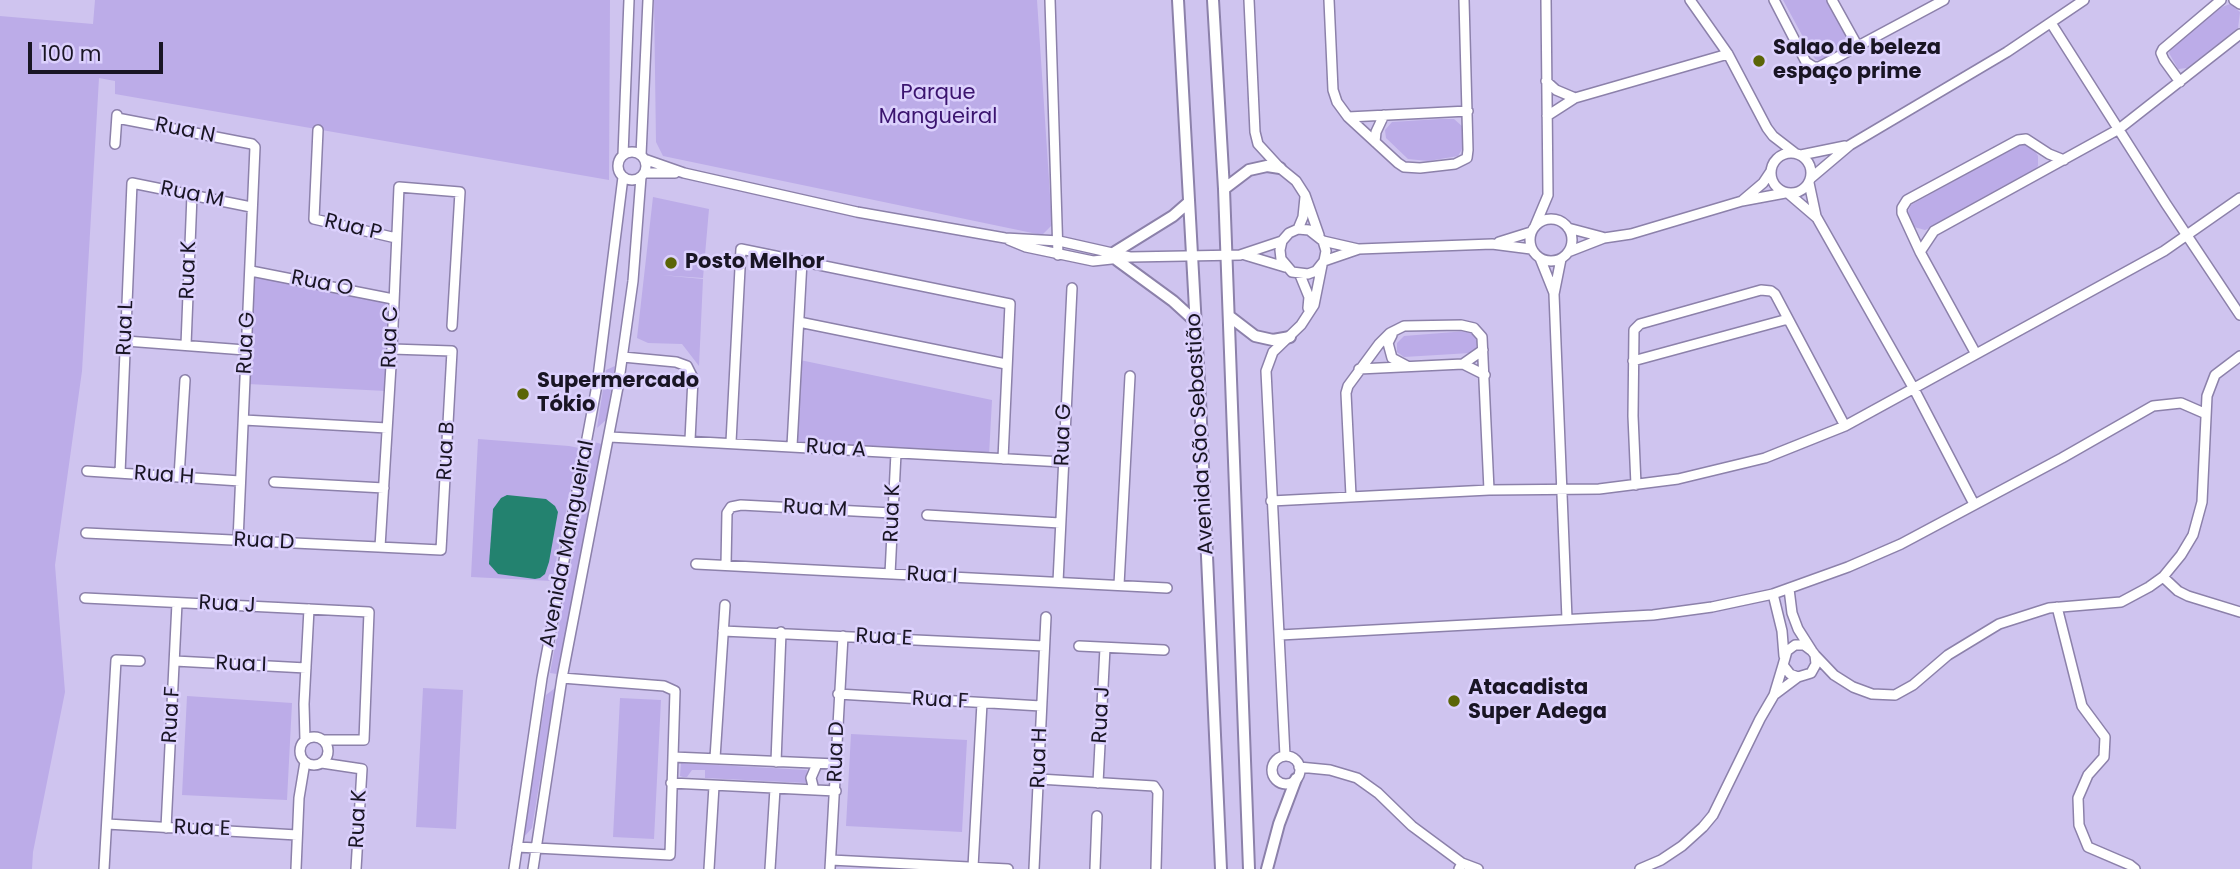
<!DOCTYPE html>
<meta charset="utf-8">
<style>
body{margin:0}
#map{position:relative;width:2240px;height:869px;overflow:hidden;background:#cfc4ef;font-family:Poppins,sans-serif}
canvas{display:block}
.scale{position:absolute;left:28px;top:42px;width:135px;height:32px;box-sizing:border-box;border:4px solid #191524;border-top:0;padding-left:9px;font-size:21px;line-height:24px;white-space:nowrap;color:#191524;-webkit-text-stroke:5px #dcd1fd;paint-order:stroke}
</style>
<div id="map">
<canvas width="2240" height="869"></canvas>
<div class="scale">100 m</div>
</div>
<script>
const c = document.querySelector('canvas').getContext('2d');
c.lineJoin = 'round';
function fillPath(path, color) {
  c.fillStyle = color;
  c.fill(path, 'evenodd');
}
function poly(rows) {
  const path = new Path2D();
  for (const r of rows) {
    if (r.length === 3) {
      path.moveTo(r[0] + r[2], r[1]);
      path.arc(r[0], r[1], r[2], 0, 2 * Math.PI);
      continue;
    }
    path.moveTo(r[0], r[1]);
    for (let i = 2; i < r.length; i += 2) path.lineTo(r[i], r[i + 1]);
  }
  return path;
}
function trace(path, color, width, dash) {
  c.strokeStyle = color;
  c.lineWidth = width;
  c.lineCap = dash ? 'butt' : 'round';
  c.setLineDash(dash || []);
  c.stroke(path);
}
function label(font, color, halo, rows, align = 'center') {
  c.font = font + ' Poppins,sans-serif';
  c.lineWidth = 5;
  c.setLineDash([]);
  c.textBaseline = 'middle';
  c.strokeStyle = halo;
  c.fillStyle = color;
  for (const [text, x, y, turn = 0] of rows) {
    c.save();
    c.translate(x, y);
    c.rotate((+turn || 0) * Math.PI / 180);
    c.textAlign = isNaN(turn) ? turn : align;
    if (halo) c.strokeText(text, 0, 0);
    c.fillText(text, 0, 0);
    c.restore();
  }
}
const green = poly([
 [95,0,610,0,609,180,115,94,115,81,99,78,82,371,55,565,65,692,33,852,32,869,0,869,0,16,93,24],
 [654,0,1037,0,1052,225,1042,235,663,156,656,142],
 [1783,0,1828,0,1850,38,1849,46,1821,61,1815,59],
 [2230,4,2240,12,2238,28,2187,68,2178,69,2169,53,2173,45,2222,7],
 [1440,119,1454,119,1463,127,1464,146,1458,156,1428,161,1408,159,1386,138,1385,130,1392,122],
 [2023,142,2034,149,2038,156,2038,166,2033,172,1939,224,1925,230,1914,227,1908,212,1911,205],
 [653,197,709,209,703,278,660,275,703,279,699,366,682,344,648,343,637,338],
 [259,274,386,300,390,306,386,391,248,384,253,278],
 [1467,331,1473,333,1477,341,1476,348,1470,353,1404,357,1397,352,1397,343,1404,336],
 [800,360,992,400,989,455,800,445,795,440],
 [615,366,606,420,597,428,606,370],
 [478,439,569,446,579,448,552,581,471,577],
 [594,442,602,444,595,481,557,674,550,673],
 [423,688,463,690,456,829,416,827],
 [555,688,532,828,524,837,546,695],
 [187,696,292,703,287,800,182,795],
 [620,698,661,700,654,839,613,837],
 [851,734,967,740,962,832,846,826],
 [681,763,807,770,806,783,705,778,705,770,692,770,687,777,683,777,680,776]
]);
const water = poly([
 [507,495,546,499,555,506,558,512,549,562,545,574,540,578,535,579,498,574,489,564,493,509,501,498]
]);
const minor = poly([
 [1050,0,1058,255],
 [1249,0,1255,132,1258,144,1280,168,1296,181,1305,195,1319,235],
 [1329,0,1333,90,1337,102,1348,117,1398,163,1404,167,1420,168,1455,164,1467,158,1468,150,1464,0],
 [1690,0,1728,54,1767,128,1773,136,1795,153],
 [1774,0,1806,62,1814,67,1819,67,1944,0],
 [1832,0,1858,47],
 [2234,0,2240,4],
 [2051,23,2166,204,2240,315],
 [1546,81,1556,90,1575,98],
 [2180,82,2164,60,2161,53,2163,49,2221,0],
 [1547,116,1575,98,1728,54],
 [1348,117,1468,111],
 [117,118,252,144,255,147,238,541],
 [318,130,314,219,396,238],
 [1375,142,1376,132,1384,115],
 [115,144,117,115],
 [632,166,14],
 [1791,173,20],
 [623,155,629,0],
 [641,155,648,0],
 [1801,155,1845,146],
 [644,159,684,173,857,212,1005,238,1059,241,1130,257],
 [644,173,675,173],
 [1811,178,1850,145,2007,52,2084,0],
 [1809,183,1816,216],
 [1789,194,1817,218,1914,389,1974,504],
 [1743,200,1763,183,1771,171],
 [1551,240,21],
 [1535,226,1548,195,1546,0],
 [1568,228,1602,237],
 [1298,229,1303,217,1305,197],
 [1009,240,1026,247,1093,261,1130,257,1240,255,1282,241],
 [1323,241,1326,251,1324,261,1316,271,1308,274,1292,272,1281,259,1280,250,1282,241,1289,233,1298,229,1309,230,1323,241,1358,249],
 [1499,242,1531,232],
 [1568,252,1604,238,1631,234,1742,201,1785,193],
 [1920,252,1934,231,2119,129,2240,34],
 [1245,255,1285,267],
 [1540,258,1554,293],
 [1561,259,1554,294,1567,619],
 [1324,261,1359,249,1492,244,1531,249],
 [251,271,393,299],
 [1300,275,1309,297,1308,308],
 [799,322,1006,364],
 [1392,335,1388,343,1392,358,1407,366],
 [126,341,245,350],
 [186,345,192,195],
 [1976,354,1920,252,1902,213,1902,208,1907,200,2018,140,2026,139,2049,154,2064,160],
 [623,357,676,362,687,366,693,378,690,440],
 [1633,361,1788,319],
 [1463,364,1483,350],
 [1359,369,1463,364,1485,375],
 [244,420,387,428],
 [610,437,1063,462],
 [731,442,741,249,1010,304,1003,459],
 [792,446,802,261],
 [87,471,240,481],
 [120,473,132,183,251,207],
 [179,477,185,380],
 [274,482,384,488],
 [1636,485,1633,416,1634,330,1640,324,1761,290,1771,291,1775,294,1845,426],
 [1351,496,1346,393,1348,386,1379,344,1390,333,1404,326,1461,325,1474,328,1482,337,1489,490],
 [1271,501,1489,490,1599,489,1678,479,1765,458,1845,426,2164,251,2240,198],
 [927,515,1060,523],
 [86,533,441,550,452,351,392,349],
 [380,547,392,349,399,187,460,192,452,326],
 [696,564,1167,588],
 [726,565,727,513,731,507,741,505,892,513],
 [890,574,896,453],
 [2163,577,2178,591,2188,596,2240,612],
 [1058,582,1072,288],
 [1119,585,1130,376],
 [1789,589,1792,613,1798,629,1812,651,1815,655,1816,664,1811,673,1798,677,1790,674,1783,665,1787,651,1795,645,1804,645,1812,651],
 [1773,594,1782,631,1784,656],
 [85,598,369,612,364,740,324,740],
 [2057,607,2082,706,2105,737,2104,757,2088,775,2078,798,2079,825,2088,847,2130,865,2135,869],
 [723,631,1044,646],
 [1280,635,1653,615,1712,607,1773,594,1848,567,1901,544,2062,458,2153,406,2181,403,2204,413],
 [1079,646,1164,650],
 [1815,655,1834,675,1853,687,1872,694,1895,695,1913,685,1948,655,1999,624,2049,608,2121,602,2149,587,2163,577,2181,555,2193,535,2202,502,2207,396,2215,375,2240,356],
 [175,661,306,668],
 [838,694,1041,706],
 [1774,695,1798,677],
 [314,751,14],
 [305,740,304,704,309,609],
 [1285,756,1266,371,1273,352,1301,325,1314,305,1322,265],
 [1286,770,14],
 [673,757,836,764],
 [715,758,725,605],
 [776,762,781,632],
 [322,763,362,769,356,869],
 [1299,767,1330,770,1357,778,1378,793,1412,826,1462,863],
 [1039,779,1154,786,1158,792,1156,869],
 [671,783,836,791],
 [1098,783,1105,648],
 [814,790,811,778,817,764],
 [107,824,297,835],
 [166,828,177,603],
 [517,847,670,855,675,691,664,686,562,678],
 [831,860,1008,869],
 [973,867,982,703],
 [104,869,116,660,140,661],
 [296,869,299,798,305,762],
 [514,869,542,678,597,385,623,177],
 [533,869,562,678,618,387,633,281,641,177],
 [709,869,714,786],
 [770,869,775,789],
 [830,869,843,636],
 [1034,869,1046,617],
 [1095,869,1097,816],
 [1459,869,1462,863,1478,869],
 [1640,869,1661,860,1682,846,1703,827,1713,815,1760,719,1774,695,1783,665]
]);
const major = poly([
 [1178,0,1200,400,1221,869],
 [1213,0,1224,189,1249,869],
 [1224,189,1249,170,1267,166,1280,168],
 [1115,252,1173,216,1189,202],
 [1117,260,1173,301,1195,321],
 [1229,316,1255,336,1273,340,1290,337],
 [1267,869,1279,824,1296,779]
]);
const markers = [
 [1759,61,7,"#5b6507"],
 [671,263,7,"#5b6507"],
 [523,394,7,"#5b6507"],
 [1454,701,7,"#5b6507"]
];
const poiNames = [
 ["Salao de beleza",1773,49],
 ["espaço prime",1773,73],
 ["Posto Melhor",685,263],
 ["Supermercado",537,382],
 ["Tókio",537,406],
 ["Atacadista",1468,689],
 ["Super Adega",1468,713]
];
const parkNames = [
 ["Parque",938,94],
 ["Mangueiral",938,118]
];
const streetNames = [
 ["Rua N",185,131,11],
 ["Rua M",192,195,11],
 ["Rua P",353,228,13],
 ["Rua K",189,270,-88],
 ["Rua O",322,284,11],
 ["Rua L",126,328,-88],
 ["Rua C",391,337,-88],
 ["Rua G",247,343,-87],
 ["Avenida São Sebastião",1201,434,-93],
 ["Rua G",1064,435,-88],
 ["Rua A",836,449,4],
 ["Rua B",447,451,-87],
 ["Rua H",164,476,4],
 ["Rua M",815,509,3],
 ["Rua K",893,513,-88],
 ["Rua D",264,542,3],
 ["Avenida Mangueiral",568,544,-79],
 ["Rua I",932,576,3],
 ["Rua J",227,605,3],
 ["Rua E",884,638,3],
 ["Rua I",241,665,2],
 ["Rua F",940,701,3],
 ["Rua F",172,715,-87],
 ["Rua J",1102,715,-87],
 ["Rua D",837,752,-88],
 ["Rua H",1040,758,-88],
 ["Rua K",359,819,-87],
 ["Rua E",202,829,2]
];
fillPath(green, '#bcace8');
fillPath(water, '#23826f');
trace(minor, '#8c81aa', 12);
trace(major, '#8c81aa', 14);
trace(minor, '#fff', 9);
trace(major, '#fff', 10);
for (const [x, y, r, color] of markers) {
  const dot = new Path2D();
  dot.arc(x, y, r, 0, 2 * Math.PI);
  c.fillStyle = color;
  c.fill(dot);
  trace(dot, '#dcd1fd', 2.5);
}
label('bold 21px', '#191524', '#dcd1fd', poiNames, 'left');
label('21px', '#3b146f', '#dcd1fd', parkNames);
label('21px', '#191524', '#dcd1fd', streetNames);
</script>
